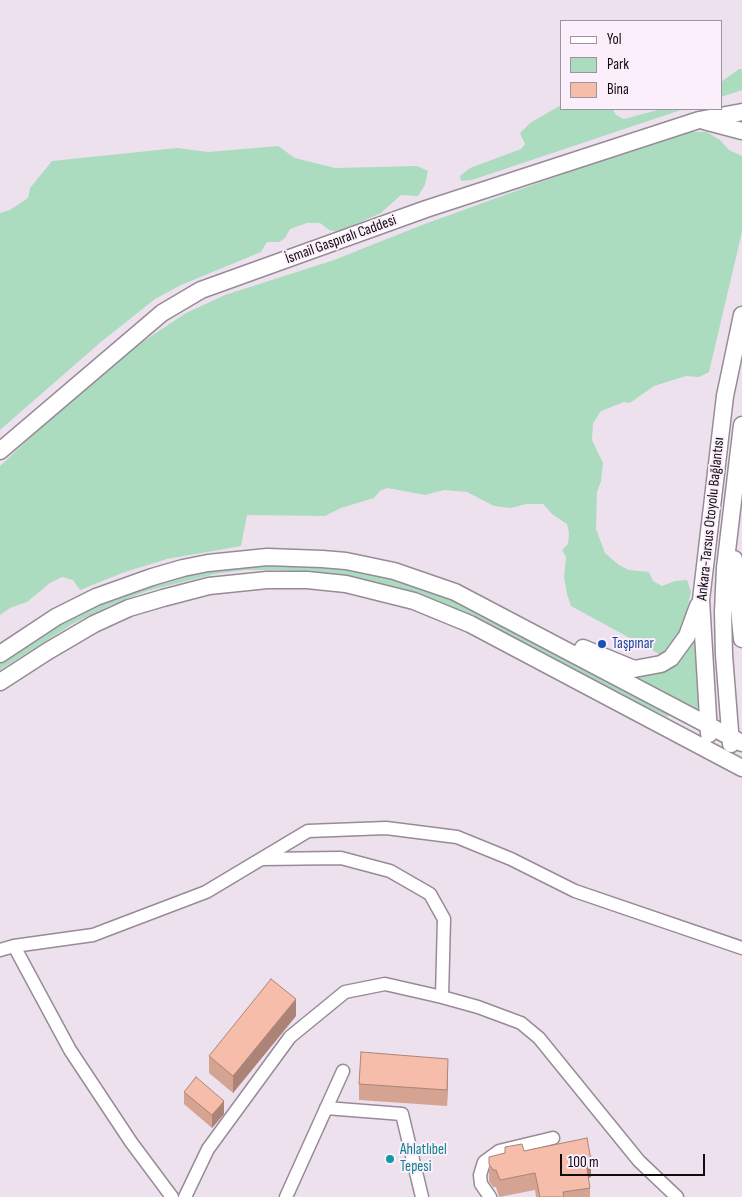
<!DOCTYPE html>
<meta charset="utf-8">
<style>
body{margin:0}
#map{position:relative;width:742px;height:1197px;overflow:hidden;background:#eee1ee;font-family:"Sofia Sans Condensed",sans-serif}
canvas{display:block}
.legend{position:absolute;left:560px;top:20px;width:162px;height:90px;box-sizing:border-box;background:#fbeffc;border:1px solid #9d949d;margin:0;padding:6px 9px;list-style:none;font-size:15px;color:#0f0b0f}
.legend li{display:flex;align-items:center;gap:10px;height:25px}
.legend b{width:25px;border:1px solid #9d949d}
.scale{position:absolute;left:560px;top:1154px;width:145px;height:22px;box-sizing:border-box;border:2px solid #0f0b0f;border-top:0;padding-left:6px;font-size:15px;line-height:18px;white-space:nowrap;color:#0f0b0f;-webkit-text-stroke:4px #fbeffc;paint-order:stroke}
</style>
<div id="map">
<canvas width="742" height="1197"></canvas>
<ul class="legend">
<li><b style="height:6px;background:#fff"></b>Yol</li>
<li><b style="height:14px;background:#acdcc0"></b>Park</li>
<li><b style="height:14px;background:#f6bdaa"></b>Bina</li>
</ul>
<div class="scale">100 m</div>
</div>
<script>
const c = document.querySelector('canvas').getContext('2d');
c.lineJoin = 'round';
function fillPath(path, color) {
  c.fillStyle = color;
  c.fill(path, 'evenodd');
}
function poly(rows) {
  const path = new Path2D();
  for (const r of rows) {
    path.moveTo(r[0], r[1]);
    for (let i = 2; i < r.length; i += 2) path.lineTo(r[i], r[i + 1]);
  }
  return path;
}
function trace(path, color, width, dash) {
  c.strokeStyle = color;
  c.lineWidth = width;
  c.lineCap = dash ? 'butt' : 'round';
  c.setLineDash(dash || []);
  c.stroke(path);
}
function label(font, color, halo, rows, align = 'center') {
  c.font = font + ' "Sofia Sans Condensed",sans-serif';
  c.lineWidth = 4;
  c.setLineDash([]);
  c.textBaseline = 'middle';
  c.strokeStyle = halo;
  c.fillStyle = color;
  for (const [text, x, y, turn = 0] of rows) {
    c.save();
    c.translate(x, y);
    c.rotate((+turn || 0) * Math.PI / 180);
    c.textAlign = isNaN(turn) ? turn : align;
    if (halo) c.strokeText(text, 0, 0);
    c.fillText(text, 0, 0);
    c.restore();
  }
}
const green = poly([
 [739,69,742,69,742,90,721,97,721,82],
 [561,105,561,109,595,110,613,109,616,115,624,119,661,109,684,109,472,180,461,181,460,176,470,168,521,149,525,144,520,133,530,123],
 [691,132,707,132,720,140,729,150,742,156,742,232,709,372,699,377,686,376,654,386,630,403,624,402,601,411,593,423,592,440,603,463,601,481,597,492,596,529,605,553,619,565,629,570,649,572,653,581,662,586,675,581,687,580,691,592,686,614,672,648,663,656,571,606,567,594,564,577,566,557,562,550,568,544,569,533,567,524,552,514,543,504,526,504,511,508,494,506,467,492,444,490,425,495,387,488,380,491,374,498,341,508,325,516,247,515,241,546,167,559,122,573,80,590,73,580,62,577,50,583,27,602,10,608,0,615,0,466,70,400,109,370,133,348,186,313,225,295,334,260,422,225,571,171],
 [278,146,295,158,335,168,417,166,428,171,425,185,418,196,401,195,381,213,338,232,329,230,320,223,307,223,290,229,285,238,279,242,267,242,261,252,181,285,155,299,101,342,0,430,0,213,10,210,28,198,30,188,52,161,177,148,208,152],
 [235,564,307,565,343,569,376,575,430,591,459,602,669,714,668,717,638,704,512,636,432,600,397,588,366,581,318,573,280,570,245,570,215,574,147,591,109,606,74,623,0,670,0,662,76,613,169,577],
 [694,636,699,711,620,669,641,675]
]);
const minor = poly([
 [261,859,341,858,390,871,430,894,444,919,442,997,478,1007,521,1023,539,1038,639,1161,677,1197],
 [14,946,70,1050,131,1142,172,1197],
 [0,950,14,946,93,935,206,892,308,831,386,828,457,837,511,859,575,891,742,948],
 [326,1108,402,1114,422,1197],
 [185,1197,208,1149,290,1037,345,992,385,984,442,997],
 [286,1197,343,1071],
 [490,1197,481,1184,480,1175,484,1162,499,1151,553,1138]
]);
const major = poly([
 [704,121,742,131],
 [0,451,162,313,201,290,426,209,699,120,742,112],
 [734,559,742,639],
 [583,648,634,669,661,664,671,658,687,636,698,606],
 [0,654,56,617,96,597,152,577,183,568,208,563,267,557,322,559,346,561,394,571,455,592,742,743],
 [0,682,48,651,94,624,129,608,163,598,209,586,267,580,307,580,346,584,414,601,470,624,742,768],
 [709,734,701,600,725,396,742,315],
 [731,744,724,655,723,612,725,568,742,425]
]);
const wall = poly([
 [296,1016,233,1093,209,1073,209,1056],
 [448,1076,447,1106,359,1100,359,1084],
 [184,1092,224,1114,212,1128,184,1104],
 [505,1147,524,1151,591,1177,588,1178,590,1188,590,1197,536,1197,535,1190,499,1197,496,1187,493,1187,489,1181,489,1157,505,1153]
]);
const shadedWall = poly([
 [296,999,296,1016,233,1093,233,1076],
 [448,1059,448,1076,447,1106,447,1090],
 [224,1101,224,1114,212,1128,212,1115],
 [591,1160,591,1177,586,1179,586,1162]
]);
const building = poly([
 [271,979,296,999,233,1076,209,1056,271,979],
 [361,1052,448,1059,447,1090,359,1084,361,1052],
 [196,1077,224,1101,212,1115,184,1092,196,1077],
 [587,1138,591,1160,586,1162,590,1188,563,1192,564,1197,540,1197,535,1173,500,1180,496,1170,493,1170,489,1164,489,1157,505,1153,505,1147,522,1144,524,1151,587,1138]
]);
const markers = [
 [602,644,5,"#1a4fb4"],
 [390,1159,5,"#0f9aa8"]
];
const streetNames = [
 ["İsmail Gaspıralı Caddesi",341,240,-20],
 ["Ankara-Tarsus Otoyolu Bağlantısı",711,519,-84]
];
const transitNames = [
 ["Taşpınar",612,644]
];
const cultureNames = [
 ["Ahlatlıbel",400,1150],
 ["Tepesi",400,1167]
];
fillPath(green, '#acdcc0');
trace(minor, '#968b97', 15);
trace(major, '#968b97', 19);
trace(minor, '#fff', 12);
trace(major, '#fff', 16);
fillPath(wall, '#d4a392');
fillPath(shadedWall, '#ac8477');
fillPath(building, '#f6bdaa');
trace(building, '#ac8477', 1);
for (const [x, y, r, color] of markers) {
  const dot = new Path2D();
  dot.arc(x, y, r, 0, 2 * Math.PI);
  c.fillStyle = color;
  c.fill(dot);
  trace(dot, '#fbeffc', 2);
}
label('15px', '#0f0b0f', '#fbeffc', streetNames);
label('15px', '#164399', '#fbeffc', transitNames, 'left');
label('15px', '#0d838f', '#fbeffc', cultureNames, 'left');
</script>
